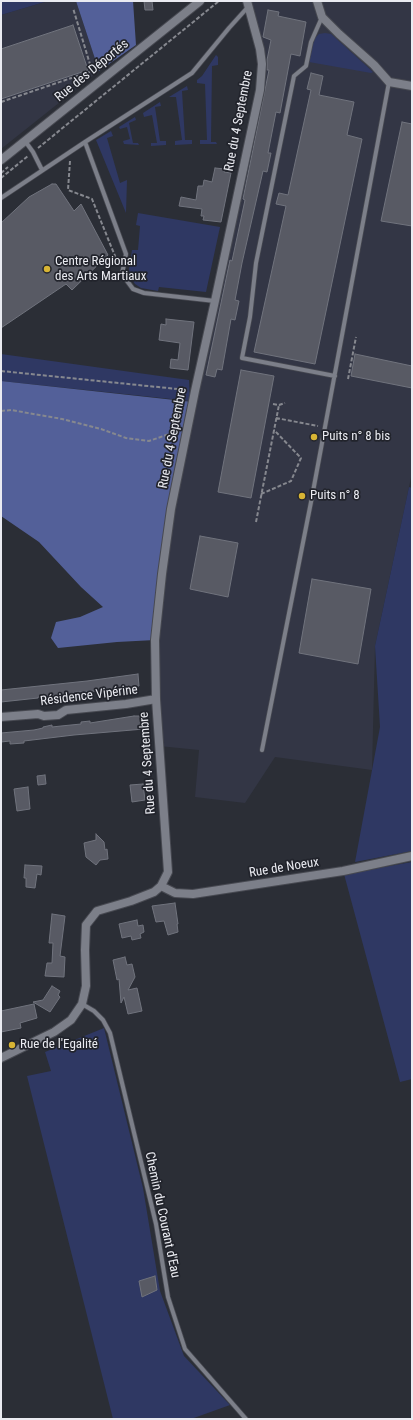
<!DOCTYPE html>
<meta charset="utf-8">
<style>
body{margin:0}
#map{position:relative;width:413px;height:1420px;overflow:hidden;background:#2b2e36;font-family:"Roboto Condensed",sans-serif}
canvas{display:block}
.frame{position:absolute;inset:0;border:2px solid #eaebf1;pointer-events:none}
</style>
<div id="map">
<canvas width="413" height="1420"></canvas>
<div class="frame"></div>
</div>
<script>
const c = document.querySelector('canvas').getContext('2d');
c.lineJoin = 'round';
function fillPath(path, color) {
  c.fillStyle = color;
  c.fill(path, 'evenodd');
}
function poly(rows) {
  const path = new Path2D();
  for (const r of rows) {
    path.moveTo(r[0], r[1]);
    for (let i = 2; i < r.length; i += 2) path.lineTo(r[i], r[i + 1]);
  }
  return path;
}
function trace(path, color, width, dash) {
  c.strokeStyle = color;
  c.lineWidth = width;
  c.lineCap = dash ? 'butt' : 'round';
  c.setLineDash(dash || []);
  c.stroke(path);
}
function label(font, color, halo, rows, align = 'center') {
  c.font = font + ' "Roboto Condensed",sans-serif';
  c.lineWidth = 3.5;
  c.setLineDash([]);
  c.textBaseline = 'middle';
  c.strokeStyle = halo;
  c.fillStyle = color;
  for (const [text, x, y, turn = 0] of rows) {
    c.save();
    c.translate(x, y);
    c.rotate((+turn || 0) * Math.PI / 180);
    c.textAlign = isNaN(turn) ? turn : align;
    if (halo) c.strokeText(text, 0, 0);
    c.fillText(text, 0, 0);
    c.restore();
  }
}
const built = poly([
 [48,1,76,1,99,71,1,149,1,15],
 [247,1,412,1,412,473,375,646,372,770,275,757,245,803,195,797,199,750,159,746,156,699,162,574,262,64]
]);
const green = poly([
 [1,1,48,1,1,15],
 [325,33,331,34,373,72,371,73,309,62,312,43,314,39,319,34],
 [216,55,218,57,218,65,212,66,211,142,216,142,217,144,200,144,200,140,207,140,205,84,197,83,197,80,202,76],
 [187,86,188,90,182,91,185,140,192,140,192,144,175,145,175,141,182,140,176,97,169,97],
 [160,102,161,106,155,107,160,141,166,141,166,145,151,146,151,143,157,143,152,115,144,117,143,113],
 [135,117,136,120,129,123,133,143,138,143,139,145,124,144,123,141,130,139,127,127,120,129,119,127],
 [111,131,113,136,107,138,120,183,127,180,126,213,96,140],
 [138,213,220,227,206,292,159,287,158,291,141,288,135,284,130,277,129,269,132,250,138,250,140,226,136,225],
 [1,354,189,380,190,401,1,381],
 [409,487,412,488,412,851,355,862,380,727,375,646],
 [412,862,412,1079,400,1082,344,874],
 [104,1028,143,1188,160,1291,184,1356,230,1405,191,1419,113,1419,27,1076,51,1071,45,1052]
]);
const forest = poly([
 [76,1,133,1,136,45,99,71],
 [1,381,193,402,183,448,155,640,117,642,58,648,51,638,56,622,80,617,103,607,81,587,39,542,1,516]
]);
const building = poly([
 [144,1,152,1,153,10,145,10,144,1],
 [268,10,279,12,278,16,306,22,300,56,291,54,280,113,276,112,268,153,271,153,267,172,263,171,242,263,235,300,239,301,235,320,231,319,222,370,217,369,215,377,206,375,230,260,232,261,245,200,243,199,269,70,267,70,267,60,271,40,263,37,268,10],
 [73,25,88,70,1,99,1,49,73,25],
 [311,73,323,76,319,95,354,102,347,135,362,139,315,364,254,352,286,206,276,204,279,193,288,195,311,90,307,89,311,73],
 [402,122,412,124,412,226,381,221,402,122],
 [215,168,225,169,224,172,231,173,221,222,203,220,204,216,201,216,202,209,179,206,181,197,196,200,198,186,203,186,204,180,212,182,215,168],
 [52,184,56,184,74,211,81,204,108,255,72,290,66,284,1,328,1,223,29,197,52,184],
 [166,319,194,322,188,370,170,368,171,359,178,360,180,343,159,340,161,324,166,325,166,319],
 [355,354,412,366,412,388,351,376,355,354],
 [241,370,274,376,251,498,218,492,241,370],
 [200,536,238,543,228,597,190,589,200,536],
 [312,579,371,589,358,664,299,653,312,579],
 [138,674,139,686,106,690,106,691,97,692,97,691,77,692,68,694,68,696,59,697,59,695,38,697,38,698,1,702,1,690,87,681,138,674],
 [134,716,143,716,144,729,74,735,24,741,24,743,10,744,10,741,1,742,1,733,34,730,43,728,43,727,52,725,52,727,61,726,81,724,81,722,90,721,90,723,134,716],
 [45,775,46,784,38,785,37,776,45,775],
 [143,784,145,800,132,802,130,785,143,784],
 [28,787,30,809,17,811,14,789,28,787],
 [96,834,104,842,105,850,107,849,108,859,100,860,96,865,86,857,84,843,96,840,96,834],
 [25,865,42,866,41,875,37,874,35,888,26,887,26,878,24,878,25,865],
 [175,903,178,924,177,924,178,932,168,935,164,921,156,922,152,906,175,903],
 [52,914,65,916,60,956,65,957,64,977,45,976,47,963,52,963,53,943,49,943,52,914],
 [137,920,138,926,143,925,144,932,140,934,141,938,132,940,131,936,122,938,119,924,137,920],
 [125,957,127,965,132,964,135,977,128,990,137,988,142,1011,128,1014,124,997,121,1003,119,979,117,980,113,960,125,957],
 [52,986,60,991,58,995,60,997,50,1012,33,1002,43,1000,52,986],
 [34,1004,37,1018,20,1023,21,1028,1,1032,1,1011,34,1004],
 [155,1276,157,1290,142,1297,139,1281,155,1276]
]);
const path = poly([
 [1,102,92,71,73,8],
 [38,148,219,1],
 [70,161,68,190,92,199,117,261],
 [1,173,8,167],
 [1,178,28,156],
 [1,371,187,390],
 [348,379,356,337],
 [273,404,279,405,285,403],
 [1,411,11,410,62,419,101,429,126,438,149,441,178,431],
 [276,418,318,426],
 [261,494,291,481,301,458,274,430],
 [256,522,279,405]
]);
const service = poly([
 [322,17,311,42,306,66,294,76,256,263,250,317,242,358,335,376],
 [25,141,33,152,42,170],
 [85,142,126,254,122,274,133,289,144,293,215,301],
 [1,198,85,142,192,73,229,28,248,7],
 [262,750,312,497,389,82],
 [82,1004,94,1011,103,1020,110,1033,156,1224,168,1297,185,1349,246,1419]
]);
const minor = poly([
 [317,1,322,17,339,34,374,65,389,82,412,86],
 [1,160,200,1],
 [1,717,38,714,44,716,58,715,66,710,126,704,156,699],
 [161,886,175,893,193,894,343,871,412,856],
 [1,1058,54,1032,71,1020,82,1004,86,986,85,950,86,925,97,911,131,901,154,892,161,886,168,872,156,699,155,640,162,574,171,509,195,391,215,301,260,90,262,64,260,49,247,1]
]);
const markers = [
 [47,269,4,"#d7b434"],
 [314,437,4,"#d7b434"],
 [302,496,4,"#d7b434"],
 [12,1045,4,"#d7b434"]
];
const streetNames = [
 ["Rue des Déportés",92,71,-39],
 ["Rue du 4 Septembre",239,121,-79],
 ["Rue du 4 Septembre",173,438,-79],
 ["Résidence Vipérine",89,696,-7],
 ["Rue du 4 Septembre",148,763,-94],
 ["Rue de Noeux",284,868,-9],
 ["Chemin du Courant d'Eau",162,1215,78]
];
const poiNames = [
 ["Centre Régional",55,262],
 ["des Arts Martiaux",55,277],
 ["Puits n° 8 bis",322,437],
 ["Puits n° 8",310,496],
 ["Rue de l'Egalité",20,1045]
];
fillPath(built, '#333645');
fillPath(green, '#2f3863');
fillPath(forest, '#536099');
fillPath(building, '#585a64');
trace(building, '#70737d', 1);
trace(service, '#474951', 5.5);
trace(minor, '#474951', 10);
trace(path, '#86888f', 2, [4, 2]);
trace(service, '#7c7f89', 4);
trace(minor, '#7c7f89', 8);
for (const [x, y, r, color] of markers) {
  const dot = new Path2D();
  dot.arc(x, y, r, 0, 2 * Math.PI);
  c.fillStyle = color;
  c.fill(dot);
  trace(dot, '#22242c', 1.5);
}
label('13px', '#eaebf1', '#22242c', streetNames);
label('13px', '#eaebf1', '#22242c', poiNames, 'left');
</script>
